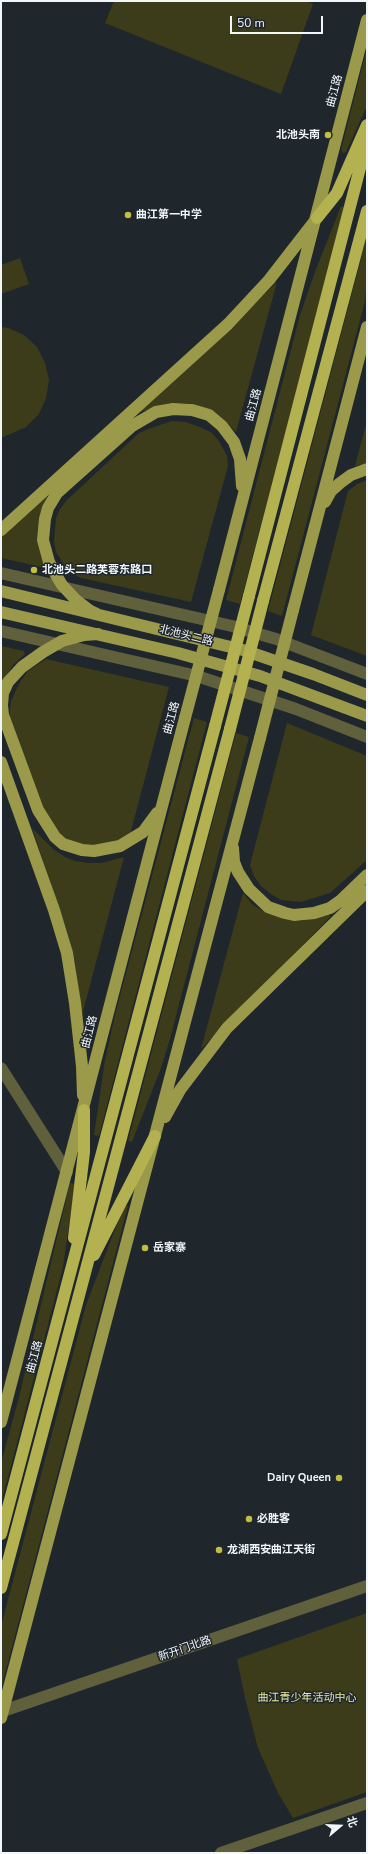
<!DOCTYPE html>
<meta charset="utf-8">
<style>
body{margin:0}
#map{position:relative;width:368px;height:1854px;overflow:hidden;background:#1f272d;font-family:"Nunito Sans","Noto Sans SC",sans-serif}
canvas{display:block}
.frame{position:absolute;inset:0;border:2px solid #f0f6fa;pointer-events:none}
.north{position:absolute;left:320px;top:1806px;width:40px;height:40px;-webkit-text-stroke:3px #1f272d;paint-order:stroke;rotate:71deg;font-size:11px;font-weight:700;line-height:16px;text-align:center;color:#f0f6fa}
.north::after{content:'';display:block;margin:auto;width:14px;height:18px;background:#f0f6fa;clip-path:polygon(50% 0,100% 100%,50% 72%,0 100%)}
.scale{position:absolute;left:230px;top:16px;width:93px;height:18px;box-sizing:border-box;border:2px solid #f0f6fa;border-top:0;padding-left:5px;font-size:12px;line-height:14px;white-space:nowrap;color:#f0f6fa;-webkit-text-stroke:3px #1f272d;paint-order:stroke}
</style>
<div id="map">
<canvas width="368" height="1854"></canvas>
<div class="frame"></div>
<div class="north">北</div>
<div class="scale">50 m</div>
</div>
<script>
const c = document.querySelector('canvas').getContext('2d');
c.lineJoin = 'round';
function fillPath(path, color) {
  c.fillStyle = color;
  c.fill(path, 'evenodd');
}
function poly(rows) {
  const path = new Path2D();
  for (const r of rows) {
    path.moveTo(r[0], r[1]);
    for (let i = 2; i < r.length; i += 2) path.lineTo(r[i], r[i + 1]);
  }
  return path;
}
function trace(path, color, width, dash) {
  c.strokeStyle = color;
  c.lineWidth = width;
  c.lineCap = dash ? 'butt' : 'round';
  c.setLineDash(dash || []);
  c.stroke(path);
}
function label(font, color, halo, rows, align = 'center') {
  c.font = font + ' "Nunito Sans","Noto Sans SC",sans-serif';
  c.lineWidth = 3;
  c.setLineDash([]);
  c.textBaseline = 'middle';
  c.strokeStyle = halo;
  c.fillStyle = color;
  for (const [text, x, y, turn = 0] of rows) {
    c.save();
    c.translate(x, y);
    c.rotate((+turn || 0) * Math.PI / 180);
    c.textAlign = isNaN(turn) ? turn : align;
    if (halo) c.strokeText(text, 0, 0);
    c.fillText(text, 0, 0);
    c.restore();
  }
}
const green = poly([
 [114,1,306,1,313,4,281,94,105,23],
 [367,48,367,106,346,152,343,153,341,150],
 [341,206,345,208,240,604,226,600,300,315,315,272],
 [367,236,367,281,365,301,282,616,268,611],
 [20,258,29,284,1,294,1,265],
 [277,282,236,432,215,413,190,403,170,403,140,412],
 [1,327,8,328,24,335,37,347,45,363,49,380,46,398,39,414,26,427,1,438],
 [172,421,185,422,200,427,212,433,219,441,227,456,228,466,191,602,81,578,68,571,56,552,54,541,56,518,60,509,67,500,139,433,148,429],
 [367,421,367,463,355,466],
 [367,480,367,656,311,635,348,491,357,484],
 [49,496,46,568,1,558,1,536,45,497],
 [1,646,24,651,25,654,13,665,1,684],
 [46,659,169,687,130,835,113,843,86,847,68,840,60,834,46,816,9,719,11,701,20,682,28,671],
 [194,718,207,722,99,1136,94,1135,105,1060,116,1011],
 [287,723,367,756,367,860,330,893,301,902,281,900,271,894,261,886,254,876,250,865],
 [236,733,249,737,170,1039,161,1068,132,1142,128,1141],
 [32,828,53,849,65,857,75,861,88,863,102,863,124,857,82,1015,75,962,67,931],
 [243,893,253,905,263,911,282,918,301,921,329,914,330,917,201,1049],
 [70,1183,75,1184,63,1267,1,1504,1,1463,18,1401],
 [124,1206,128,1206,1,1689,1,1626,86,1305],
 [367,1613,367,1792,293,1818,278,1793,258,1748,245,1698,237,1659]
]);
const minor = poly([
 [1,573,232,626,276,639,367,674],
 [1,631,197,676,296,709,367,737],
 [1,1068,67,1172],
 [3,1711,367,1586],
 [221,1853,367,1803]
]);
const major = poly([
 [325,502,331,491,340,483,351,475,367,469],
 [1,530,228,324,269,280,314,222],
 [219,590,367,20],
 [1,591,243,650,313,674,367,695],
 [293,610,367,327],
 [1,612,178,653,260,676,367,716],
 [97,614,89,610,76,600,62,585,56,575,49,562,43,540,45,519,48,508,57,493,132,426,156,412,173,409,192,410,209,415,222,426,234,442,240,459,242,486],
 [98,634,84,635,62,641,43,652,22,667,8,682,3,693,2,705,3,715,38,810,55,837,63,844,82,850,94,851,120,846,143,832,157,813],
 [1,762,54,910,67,953,75,1003,82,1066,83,1095],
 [233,848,234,862,238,872,249,889,268,907,285,913,294,915,314,913,330,908,340,901,367,875],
 [165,1117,180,1090,227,1028,367,891],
 [1,1422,185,718],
 [1,1718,260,738]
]);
const highway = poly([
 [317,218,337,193,367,125],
 [249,596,367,141],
 [263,601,367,211],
 [74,1238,84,1152,84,1110],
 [94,1255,155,1136],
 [1,1534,215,726],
 [1,1588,230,729]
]);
const majorBridge = poly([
 [185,718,219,590],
 [260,738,293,610]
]);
const highwayBridge = poly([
 [215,726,249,596],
 [230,729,263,601]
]);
const markers = [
 [328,135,4,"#c1be40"],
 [128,215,4,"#c1be40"],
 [34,570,4,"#c1be40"],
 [145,1248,4,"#c1be40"],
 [339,1478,4,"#c1be40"],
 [249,1519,4,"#c1be40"],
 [219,1550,4,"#c1be40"]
];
const streetNames = [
 ["曲江路",335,91,-75],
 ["曲江路",254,405,-75],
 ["北池头二路",186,636,14],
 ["曲江路",172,718,-75],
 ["曲江路",90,1032,-76],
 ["曲江路",35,1357,-75],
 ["新开门北路",185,1649,-19]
];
const poiNames = [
 ["北池头南",320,135,"right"],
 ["曲江第一中学",136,215],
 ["北池头二路芙蓉东路口",42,570],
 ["岳家寨",153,1248],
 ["Dairy Queen",331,1478,"right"],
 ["必胜客",257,1519],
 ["龙湖西安曲江天街",227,1550]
];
const parkNames = [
 ["曲江青少年活动中心",307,1698]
];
fillPath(green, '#3c3c1a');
trace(minor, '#60603c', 12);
trace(major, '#9b9a4b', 12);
trace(highway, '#b3b150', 12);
trace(majorBridge, '#9b9a4b', 12);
trace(highwayBridge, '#b3b150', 12);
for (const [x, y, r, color] of markers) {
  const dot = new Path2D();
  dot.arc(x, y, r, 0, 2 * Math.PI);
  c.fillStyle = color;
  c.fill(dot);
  trace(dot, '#1f272d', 1.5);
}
label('11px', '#f0f6fa', '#1f272d', streetNames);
label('bold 11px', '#f0f6fa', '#1f272d', poiNames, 'left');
label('11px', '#e8e8a1', '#1f272d', parkNames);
</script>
